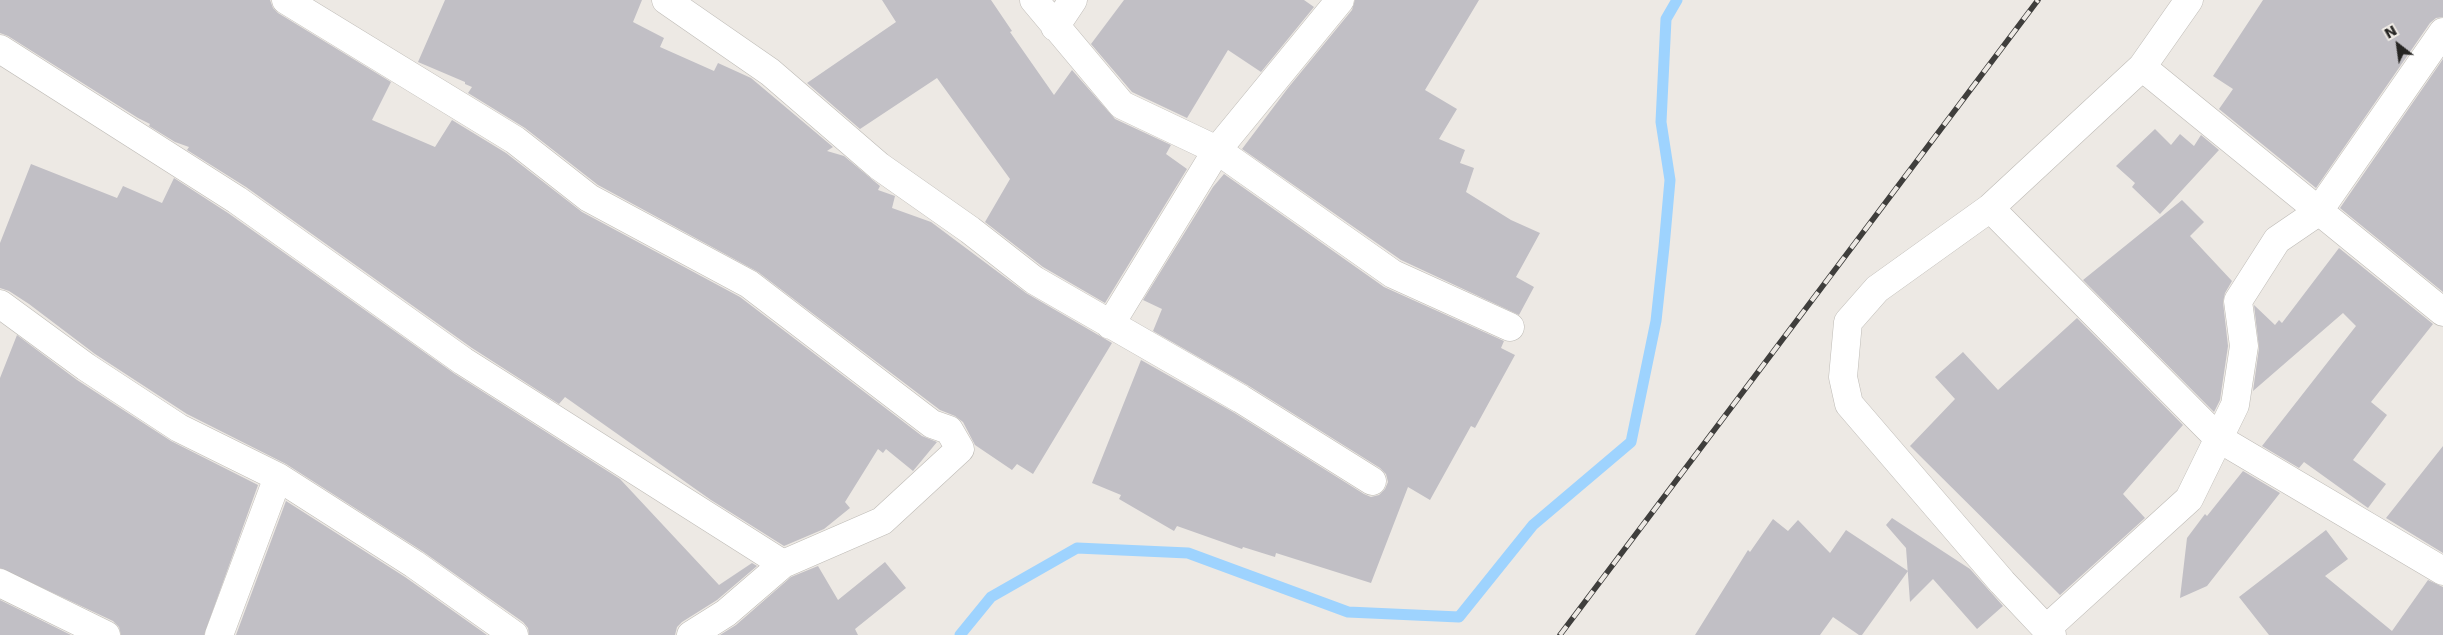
<!DOCTYPE html>
<style>
body{margin:0}
#map{position:relative;width:2443px;height:635px;overflow:hidden;background:#ede9e4;font-family:"DejaVu Sans",sans-serif}
canvas{display:block}
.north{position:absolute;left:2373px;top:20px;width:50px;height:50px;-webkit-text-stroke:4px #ede9e4;paint-order:stroke;rotate:330deg;font-size:14px;font-weight:700;line-height:20px;text-align:center;color:#262523}
.north::after{content:'';display:block;margin:auto;width:18px;height:22px;background:#262523;clip-path:polygon(50% 0,100% 100%,50% 72%,0 100%)}
</style>
<div id="map">
<canvas width="2443" height="635"></canvas>
<div class="north">N</div>
</div>
<script>
const c = document.querySelector('canvas').getContext('2d');
c.lineJoin = 'round';
function poly(rows) {
  const path = new Path2D();
  for (const r of rows) {
    path.moveTo(r[0], r[1]);
    for (let i = 2; i < r.length; i += 2) path.lineTo(r[i], r[i + 1]);
  }
  return path;
}
function trace(path, color, width, dash) {
  c.strokeStyle = color;
  c.lineWidth = width;
  c.lineCap = dash ? 'butt' : 'round';
  c.setLineDash(dash || []);
  c.stroke(path);
}
function fillPath(path, color) {
  c.fillStyle = color;
  c.fill(path, 'evenodd');
}
const stream = poly([
 [960,635,991,597,1077,548,1188,553,1348,612,1459,617,1533,525,1631,442,1656,321,1664,247,1670,180,1661,122,1666,19,1677,0]
]);
const building = poly([
 [0,0,270,0,273,8,278,13,391,82,372,120,435,147,452,120,506,153,582,212,740,297,922,436,937,442,913,471,886,449,883,453,878,449,845,502,850,508,824,529,784,546,711,500,565,397,559,404,472,348,246,187,187,150,189,147,175,142,149,126,150,124,138,118,8,36,0,33],
 [445,0,642,0,633,22,664,38,660,47,714,71,718,63,751,78,833,147,827,151,844,156,880,186,878,190,895,196,892,208,931,222,1026,293,1112,343,1033,474,1017,464,1012,470,975,445,963,422,955,416,940,410,758,272,598,185,525,128,468,93,472,87,465,84,465,82,418,62],
 [882,0,991,0,1012,31,1010,32,1054,95,1072,70,1115,119,1171,145,1166,154,1187,169,1105,303,1043,267,985,222,1010,179,937,78,860,129,807,83,896,22],
 [1124,0,1304,0,1314,7,1261,72,1228,50,1187,118,1132,92,1091,44],
 [1355,0,1479,0,1425,90,1457,109,1439,139,1465,150,1460,163,1474,168,1466,192,1511,220,1540,233,1516,277,1534,287,1519,315,1401,260,1242,149,1288,88,1352,10],
 [2263,0,2443,0,2443,17,2436,18,2430,23,2316,188,2219,109,2233,89,2213,76],
 [2443,59,2443,292,2340,208],
 [2155,129,2171,145,2180,134,2194,146,2201,135,2219,150,2160,214,2132,187,2135,183,2116,166],
 [31,164,117,198,123,186,162,203,174,178,228,213,455,374,620,479,719,585,752,563,757,566,717,600,682,622,677,627,675,635,529,635,528,628,523,622,422,551,286,464,187,414,95,354,29,304,9,291,0,288,0,243],
 [1224,174,1384,287,1504,341,1501,348,1515,355,1475,428,1471,426,1430,500,1408,487,1371,583,1276,553,1275,557,1243,547,1242,549,1177,526,1174,531,1119,499,1121,495,1092,483,1141,360,1233,412,1364,494,1371,497,1379,495,1385,489,1388,482,1386,474,1380,468,1249,386,1153,331,1162,309,1143,300,1213,187],
 [2182,200,2204,222,2190,236,2232,281,2225,293,2223,302,2228,346,2220,400,2214,412,2083,280],
 [2339,248,2433,324,2371,402,2387,415,2353,460,2386,484,2368,508,2304,462,2299,468,2262,446,2356,326,2343,313,2253,391,2259,348,2254,305,2275,325,2279,320,2282,323],
 [2077,318,2183,425,2123,494,2145,518,2060,595,1910,446,1955,399,1935,377,1963,352,1998,390],
 [17,335,77,380,171,441,258,485,204,635,121,635,119,627,113,621,0,568,0,378],
 [2443,446,2443,553,2386,518],
 [2243,471,2280,493,2207,586,2180,598,2187,538,2205,514,2207,516],
 [286,501,405,577,487,635,236,635],
 [1892,518,1970,569,2003,606,1977,629,1933,579,1910,602,1906,548,1886,525],
 [1773,519,1788,531,1798,520,1830,553,1846,530,1908,571,1862,635,1859,635,1833,617,1820,635,1695,635,1748,550,1750,552],
 [2326,530,2348,559,2325,576,2392,631,2428,580,2443,587,2443,635,2269,635,2239,597],
 [885,562,906,588,855,629,858,635,720,635,736,625,791,577,818,566,838,600],
 [0,600,71,635,0,635]
]);
const street = poly([
 [286,0,515,140,589,198,749,284,932,424,949,430,960,449,882,521,783,564,726,613,691,635],
 [666,0,770,72,879,166,970,230,1034,280,1241,399,1372,481],
 [1034,0,1122,105,1217,150,1393,274,1510,327],
 [1055,27,1073,0],
 [0,49,237,200,463,361,783,564],
 [2142,67,2443,312],
 [1990,208,2218,438,2443,571],
 [0,304,86,367,179,428,278,477,414,564,514,635],
 [1110,325,1217,150,1340,0],
 [0,583,106,635],
 [2046,629,2189,499,2235,405,2244,346,2238,301,2277,240,2318,212,2443,32],
 [219,635,278,477],
 [2052,635,2002,582,1849,404,1843,377,1848,322,1877,289,1990,208,2142,67,2189,0]
]);
const rail = poly([
 [1560,635,2038,0]
]);
trace(stream, '#9ed3fe', 11);
fillPath(building, '#c1bfc5');
trace(street, '#bebbb6', 29);
trace(street, '#fff', 28);
trace(rail, '#3f3e3c', 5.5);
trace(rail, '#ede9e4', 4, [11]);
</script>
